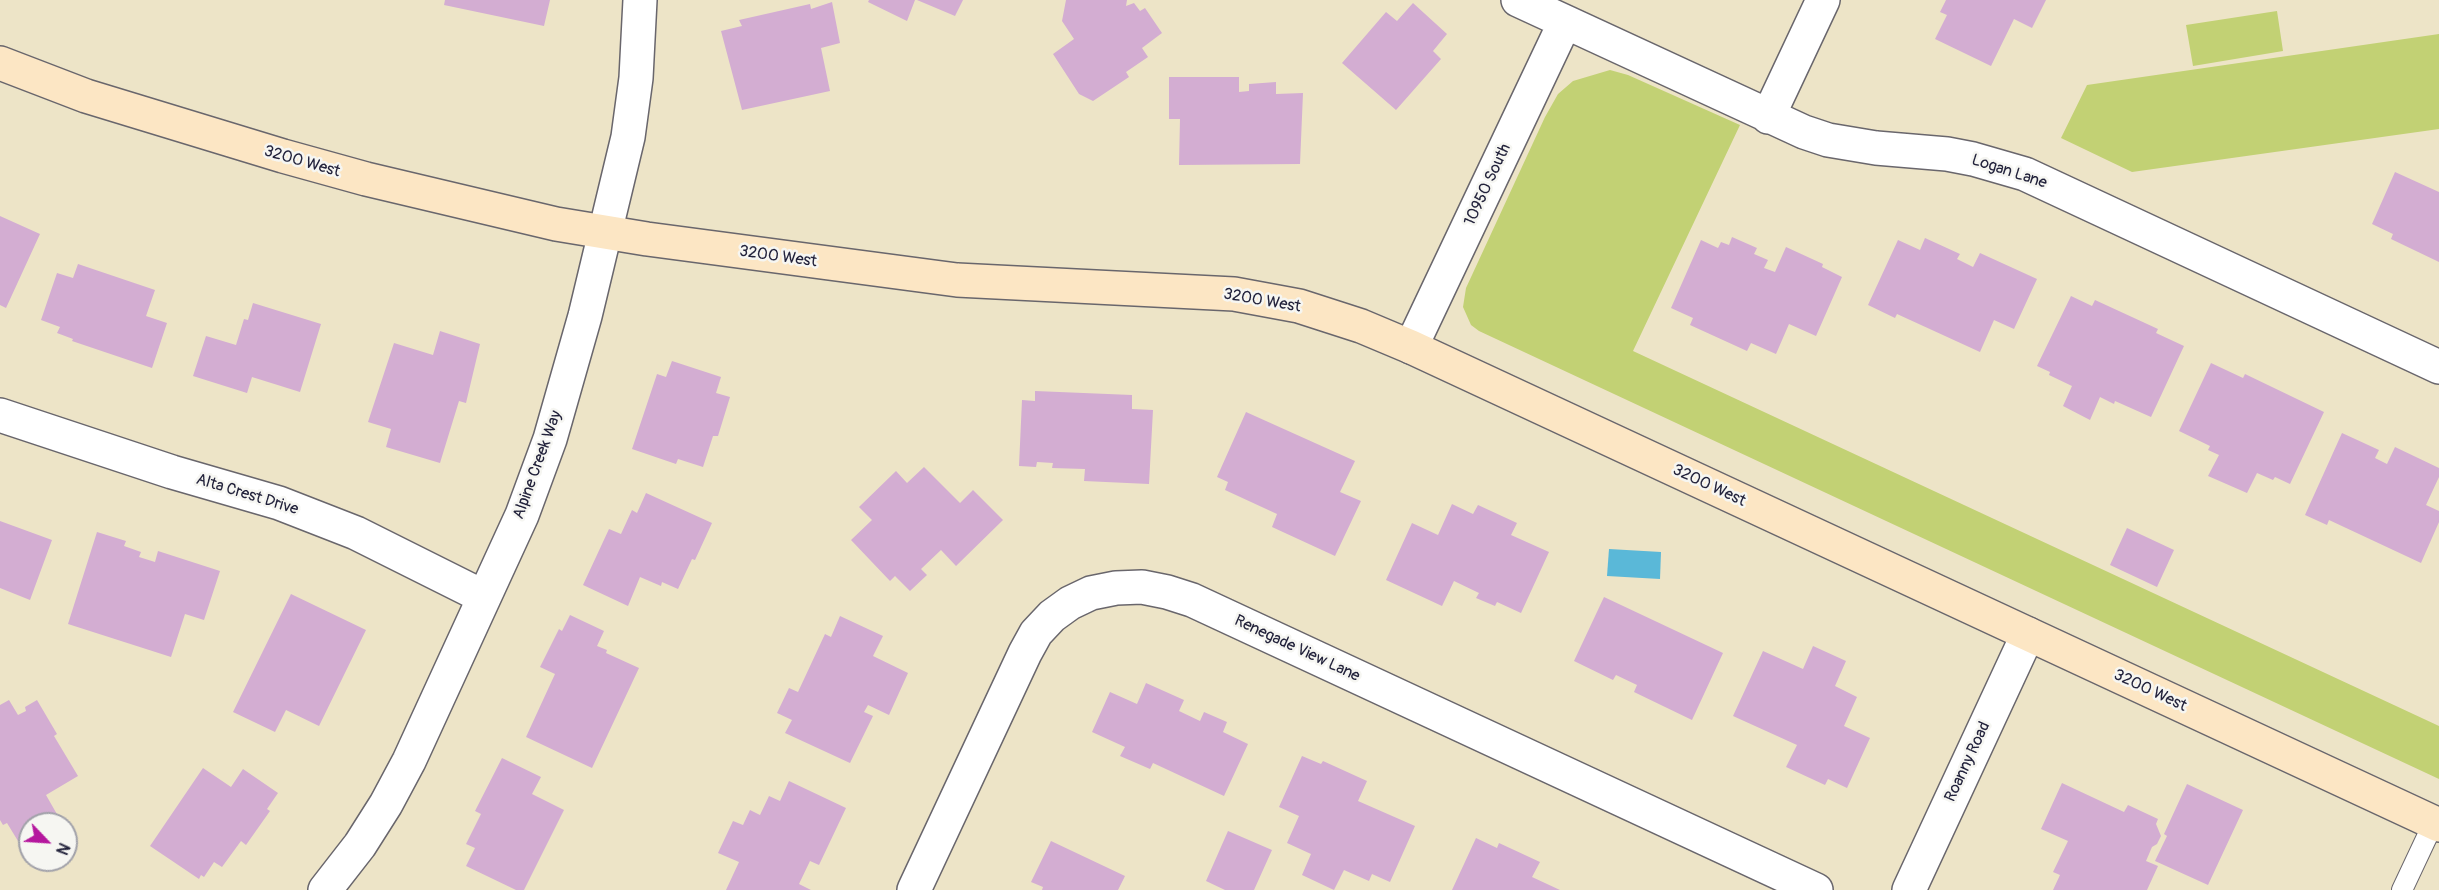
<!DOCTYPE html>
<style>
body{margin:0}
#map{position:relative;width:2439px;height:890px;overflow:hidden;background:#ede4c7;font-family:Pangolin,sans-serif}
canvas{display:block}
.north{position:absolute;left:18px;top:812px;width:60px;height:60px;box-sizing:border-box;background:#f6f6f2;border:2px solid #a1a1a9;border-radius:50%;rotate:115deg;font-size:16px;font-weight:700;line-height:24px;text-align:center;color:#22223b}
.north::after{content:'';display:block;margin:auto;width:21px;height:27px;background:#b5179e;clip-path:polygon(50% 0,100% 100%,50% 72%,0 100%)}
</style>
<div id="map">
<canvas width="2439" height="890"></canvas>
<div class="north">N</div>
</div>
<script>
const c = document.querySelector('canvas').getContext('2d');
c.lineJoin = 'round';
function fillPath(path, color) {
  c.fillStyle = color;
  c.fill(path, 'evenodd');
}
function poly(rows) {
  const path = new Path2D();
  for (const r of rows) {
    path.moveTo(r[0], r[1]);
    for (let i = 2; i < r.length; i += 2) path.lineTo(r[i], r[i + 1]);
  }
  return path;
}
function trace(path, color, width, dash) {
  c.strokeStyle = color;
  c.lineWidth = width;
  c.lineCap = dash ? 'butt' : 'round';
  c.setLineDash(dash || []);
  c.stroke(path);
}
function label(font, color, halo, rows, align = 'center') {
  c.font = font + ' Pangolin,sans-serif';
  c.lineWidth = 5;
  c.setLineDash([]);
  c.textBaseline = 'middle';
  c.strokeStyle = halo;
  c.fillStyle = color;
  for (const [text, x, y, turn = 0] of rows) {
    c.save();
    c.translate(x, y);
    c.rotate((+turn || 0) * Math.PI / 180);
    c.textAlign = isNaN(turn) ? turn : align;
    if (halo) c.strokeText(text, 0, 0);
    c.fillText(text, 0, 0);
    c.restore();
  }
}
const green = poly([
 [2277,11,2283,51,2193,66,2186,25],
 [2439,34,2439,129,2132,172,2061,138,2087,85],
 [1610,70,1628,75,1740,125,1633,351,2439,726,2439,779,1479,331,1471,325,1463,307,1466,288,1545,117,1558,94,1573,81]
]);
const water = poly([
 [1609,549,1661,552,1660,579,1607,576]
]);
const building = poly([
 [445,0,550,0,544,26,444,5],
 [869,0,915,0,907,21,868,2],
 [917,0,963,0,955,16],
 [1066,0,1127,0,1126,6,1134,3,1140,11,1145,8,1162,33,1142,48,1148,57,1126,72,1129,77,1093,101,1079,94,1053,54,1074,39,1062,21],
 [1946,0,2046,0,2032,28,2014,19,1991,66,1935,39,1947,15,1940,12],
 [832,2,840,43,821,48,830,91,742,110,721,31,742,26,739,20,810,4,811,9],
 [1413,3,1447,34,1433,51,1441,59,1396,110,1342,63,1386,12,1397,21],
 [1169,77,1239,77,1239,92,1249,91,1249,84,1276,82,1276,94,1303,93,1300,164,1179,165,1180,119,1169,119],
 [2395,172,2439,192,2439,262,2391,239,2393,234,2372,224],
 [0,216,40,234,6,308,0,305],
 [1732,237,1757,248,1754,254,1768,260,1764,268,1775,272,1786,247,1823,264,1822,267,1842,277,1816,336,1789,324,1776,354,1751,343,1747,351,1690,325,1693,318,1671,308,1701,240,1718,248,1721,242,1729,245],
 [1925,238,1960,254,1957,259,1973,267,1980,253,2037,279,2014,329,1994,320,1980,352,1897,314,1895,318,1868,305,1898,240,1920,250],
 [78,264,155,290,146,316,167,323,152,368,72,341,73,339,57,333,60,327,41,320,57,273,73,278],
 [2071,296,2092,306,2095,300,2158,329,2156,333,2184,346,2151,417,2115,401,2114,404,2100,397,2090,420,2063,406,2072,386,2049,375,2050,372,2037,366],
 [253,303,321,324,300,392,252,377,247,393,193,376,206,336,236,345,244,319,248,320],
 [440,331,480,344,466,403,459,401,440,463,386,447,391,429,368,422,394,343,433,355],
 [672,361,721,377,716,393,730,397,718,436,713,436,703,467,678,459,676,464,632,449,657,374,666,377],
 [2211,363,2243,378,2245,374,2324,412,2290,484,2275,477,2273,480,2257,473,2247,493,2208,476,2219,455,2208,450,2210,446,2179,431],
 [1035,391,1132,395,1132,409,1153,410,1149,484,1084,481,1085,469,1052,468,1053,463,1037,462,1036,467,1019,466,1022,400,1035,401],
 [1246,412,1355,461,1340,492,1361,501,1335,556,1272,527,1277,514,1225,490,1228,482,1217,477],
 [2342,433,2379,450,2375,458,2387,464,2395,447,2439,468,2439,477,2426,505,2439,511,2439,522,2421,563,2329,520,2327,525,2305,515],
 [924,467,960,503,973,490,1003,520,956,566,941,550,921,569,927,575,910,591,895,576,890,581,851,540,872,520,859,507,896,471,907,483],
 [646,493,712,523,695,560,692,559,678,589,662,582,661,586,640,577,628,606,583,585,609,529,621,534,632,510,637,513],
 [1452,504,1473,514,1478,505,1517,523,1511,535,1549,552,1521,613,1497,602,1495,606,1476,598,1479,593,1454,581,1442,606,1386,580,1412,523,1438,535],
 [0,521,52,540,30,600,0,588],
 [2127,528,2174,550,2157,587,2110,565],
 [97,532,126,541,124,546,141,552,139,557,155,562,158,551,220,571,204,620,185,614,171,657,68,624],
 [291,594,366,630,319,726,286,710,275,732,233,712],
 [1604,597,1723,653,1692,720,1634,692,1637,685,1616,675,1613,680,1574,661],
 [570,615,604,631,597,646,607,650,606,653,639,668,592,768,526,737,555,674,540,667,559,629,562,631],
 [840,616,883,636,873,656,908,673,889,715,868,705,864,712,873,716,850,763,785,733,792,720,777,713,789,688,798,692,825,634,831,637],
 [1813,646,1846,661,1835,686,1857,697,1844,726,1870,738,1847,788,1828,779,1825,785,1786,767,1797,745,1733,716,1763,651,1803,669],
 [1146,683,1184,700,1179,711,1200,721,1204,712,1227,722,1223,732,1248,744,1224,796,1153,763,1150,769,1120,756,1125,747,1092,732,1110,692,1137,704],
 [9,700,18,715,26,711,25,707,37,700,57,734,54,736,78,776,46,795,58,816,45,824,30,824,30,833,18,841,7,823,3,825,0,820,0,705],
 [1302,756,1321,764,1323,761,1367,781,1358,801,1415,826,1390,882,1372,874,1369,881,1344,870,1334,890,1302,875,1311,854,1287,843,1299,816,1279,807],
 [502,758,541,777,532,794,564,810,524,890,516,890,466,866,475,848,466,844,481,814,475,811],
 [203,768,231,787,243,769,278,793,267,809,270,811,246,845,241,841,222,867,214,862,204,877,201,875,199,879,150,846],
 [789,781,846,808,819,865,810,861,799,884,811,890,726,890,739,862,718,853,733,821,743,825,750,810,760,815,769,796,780,801],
 [2062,783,2124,812,2128,805,2158,819,2156,824,2161,836,2157,844,2152,847,2146,861,2158,866,2147,890,2053,890,2060,875,2053,872,2068,841,2041,829],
 [2187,784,2243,810,2208,885,2155,861,2167,836,2164,834],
 [1228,831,1272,850,1254,890,1225,890,1206,881],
 [1476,838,1497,848,1499,843,1540,862,1532,877,1560,890,1452,890],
 [1051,841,1125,876,1118,890,1042,890,1043,887,1031,882]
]);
const lane = poly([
 [2402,890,2434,822]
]);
const street = poly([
 [1518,0,1804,132,1828,140,1876,148,1947,154,1973,159,2025,174,2439,367],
 [1768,117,1823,0],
 [1411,347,1565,22],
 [0,415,172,472,279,503,356,533,484,597],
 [325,890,360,845,386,804,409,761,522,515,550,439,585,316,628,137,636,78,640,0],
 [914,890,1025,653,1036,633,1052,616,1070,603,1091,593,1116,588,1142,587,1167,592,1192,600,1816,890],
 [1909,890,2028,634]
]);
const secondary = poly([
 [0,63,86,96,283,156,366,179,556,224,647,239,957,280,1234,294,1299,306,1361,326,1411,347,2439,825]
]);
const streetNames = [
 ["3200 West",302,162,16],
 ["Logan Lane",2009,172,18],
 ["10950 South",1488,185,-65],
 ["3200 West",778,257,8],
 ["3200 West",1262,301,10],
 ["Alpine Creek Way",538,465,-70],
 ["3200 West",1709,486,25],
 ["Alta Crest Drive",247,495,17],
 ["Renegade View Lane",1297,649,25],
 ["3200 West",2150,691,25],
 ["Roanny Road",1968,762,-65]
];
fillPath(green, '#c2d174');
fillPath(water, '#5ab8d8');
fillPath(building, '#d3add2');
trace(lane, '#69666c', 22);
trace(street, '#69666c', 36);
trace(secondary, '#69666c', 36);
trace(lane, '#fff', 20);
trace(street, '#fff', 33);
trace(secondary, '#fce6c4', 33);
label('16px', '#22223b', '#f6f6f2', streetNames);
</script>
